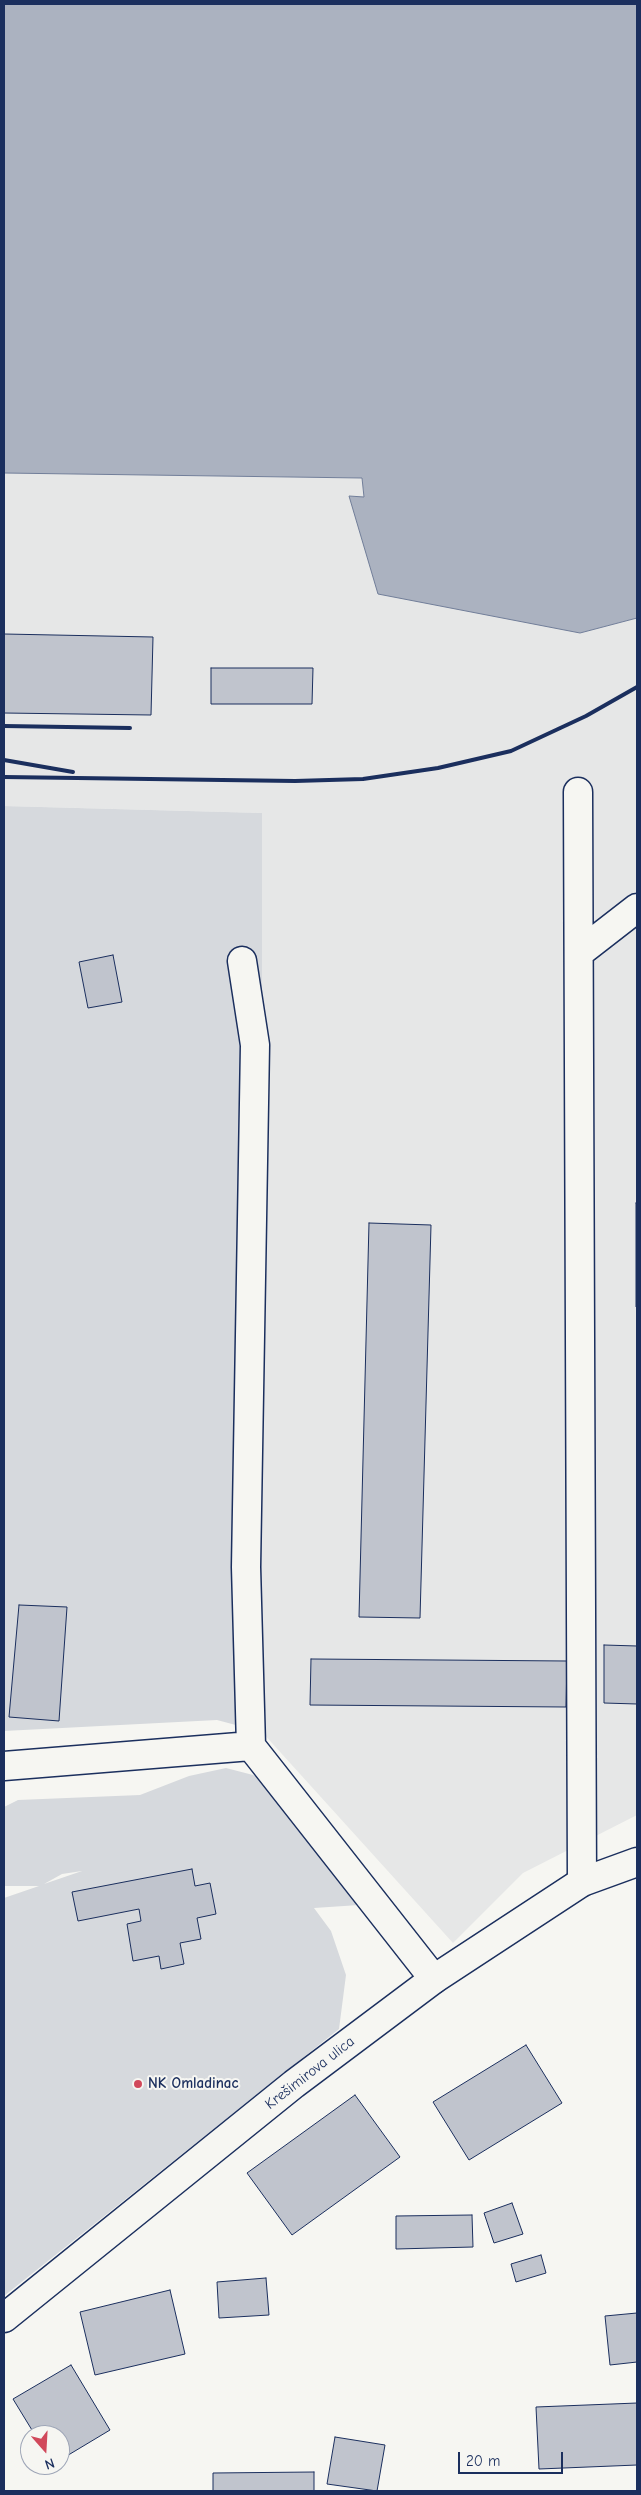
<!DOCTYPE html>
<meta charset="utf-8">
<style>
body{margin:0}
#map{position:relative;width:641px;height:2495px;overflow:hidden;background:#f6f6f2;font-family:"Comic Neue",sans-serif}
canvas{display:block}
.frame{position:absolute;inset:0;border:5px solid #1b2f5e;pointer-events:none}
.north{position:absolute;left:20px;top:2425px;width:50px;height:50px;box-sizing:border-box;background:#f6f6f2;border:1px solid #9ea6b7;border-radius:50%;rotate:161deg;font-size:14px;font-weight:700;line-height:20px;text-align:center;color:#1b2f5e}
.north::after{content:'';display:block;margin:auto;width:18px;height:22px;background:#d1495b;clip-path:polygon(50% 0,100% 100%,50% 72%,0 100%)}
.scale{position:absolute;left:458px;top:2452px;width:105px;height:22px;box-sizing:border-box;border:2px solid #1b2f5e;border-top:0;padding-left:6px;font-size:15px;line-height:18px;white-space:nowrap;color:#1b2f5e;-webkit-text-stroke:4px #f6f6f2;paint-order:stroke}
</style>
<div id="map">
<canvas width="641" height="2495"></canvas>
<div class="frame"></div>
<div class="north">N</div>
<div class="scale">20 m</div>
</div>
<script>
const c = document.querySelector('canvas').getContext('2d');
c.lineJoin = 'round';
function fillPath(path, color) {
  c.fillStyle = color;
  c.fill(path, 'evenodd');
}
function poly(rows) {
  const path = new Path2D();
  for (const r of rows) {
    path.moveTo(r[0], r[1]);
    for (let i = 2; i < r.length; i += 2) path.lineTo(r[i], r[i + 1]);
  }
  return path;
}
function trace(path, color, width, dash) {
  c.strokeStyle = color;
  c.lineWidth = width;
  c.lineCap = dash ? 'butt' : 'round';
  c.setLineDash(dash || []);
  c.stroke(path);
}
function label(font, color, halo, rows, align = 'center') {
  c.font = font + ' "Comic Neue",sans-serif';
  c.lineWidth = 4;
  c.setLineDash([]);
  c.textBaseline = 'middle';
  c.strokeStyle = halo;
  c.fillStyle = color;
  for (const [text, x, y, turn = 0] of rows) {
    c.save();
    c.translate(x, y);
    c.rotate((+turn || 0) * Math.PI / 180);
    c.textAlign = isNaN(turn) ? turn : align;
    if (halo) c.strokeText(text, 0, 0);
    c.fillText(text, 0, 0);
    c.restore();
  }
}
const built = poly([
 [4,473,362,478,364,498,349,496,580,633,637,618,637,1815,523,1873,453,1943,262,1732,262,813,4,806]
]);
const green = poly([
 [4,806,262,813,262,1732,217,1720,4,1731],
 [226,1768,253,1775,279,1790,359,1905,314,1908,331,1931,346,1975,339,2029,4,2296,4,1898,39,1886,4,1886,4,1807,18,1800,140,1795,189,1776],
 [82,1871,44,1884,62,1874]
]);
const water = poly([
 [4,4,637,4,637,618,580,633,378,594,349,496,364,497,362,478,4,473,4,4]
]);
const building = poly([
 [4,634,153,637,151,715,4,713,4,634],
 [211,668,313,668,312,704,211,704,211,668],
 [113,955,122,1002,88,1008,79,962,113,955],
 [636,1203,637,1203,637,1307,636,1307,636,1203],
 [369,1223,431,1225,420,1618,359,1617,369,1223],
 [19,1605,67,1607,59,1721,9,1717,19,1605],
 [604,1645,637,1646,637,1704,604,1703,604,1645],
 [311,1659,567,1661,566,1707,310,1705,311,1659],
 [192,1869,195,1886,210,1883,216,1914,197,1918,201,1939,180,1943,184,1964,161,1969,159,1956,133,1961,127,1924,141,1921,139,1909,78,1921,72,1892,192,1869],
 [526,2045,562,2103,469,2160,433,2102,526,2045],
 [355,2095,400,2157,292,2235,247,2173,355,2095],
 [512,2203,523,2234,494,2243,484,2213,512,2203],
 [472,2215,473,2247,396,2249,396,2216,472,2215],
 [541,2255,546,2273,516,2282,511,2264,541,2255],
 [266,2278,269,2315,219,2318,217,2282,266,2278],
 [170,2290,185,2354,95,2375,80,2312,170,2290],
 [637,2313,637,2362,610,2365,605,2316,637,2313],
 [71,2365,110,2430,60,2460,60,2435,35,2435,13,2399,71,2365],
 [637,2403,637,2465,539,2469,536,2407,637,2403],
 [335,2437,385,2445,377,2491,327,2484,335,2437],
 [314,2472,314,2491,213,2491,213,2473,314,2472]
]);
const minor = poly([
 [578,792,582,1882],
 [579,953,637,908],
 [242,961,255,1045,246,1567,251,1746],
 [4,1766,251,1746,434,1979]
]);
const major = poly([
 [4,2318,294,2084,434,1979,582,1882,637,1862]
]);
const rail = poly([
 [4,726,130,728],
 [4,760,73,772],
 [4,777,295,781,363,779,438,768,511,751,586,716,637,687]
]);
const markers = [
 [138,2084,5,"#d1495b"]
];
const streetNames = [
 ["Krešimirova ulica",310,2073,-38]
];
const poiNames = [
 ["NK Omladinac",148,2084]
];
fillPath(built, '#e6e7e7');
fillPath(green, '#d6d9dd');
fillPath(water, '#abb2c0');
trace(water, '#717e99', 1);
fillPath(building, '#c0c4cd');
trace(building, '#1b2f5e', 1);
trace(minor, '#1b2f5e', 31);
trace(major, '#1b2f5e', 31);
trace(minor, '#f6f6f2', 28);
trace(major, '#f6f6f2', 28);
trace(rail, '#1b2f5e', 4);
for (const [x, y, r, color] of markers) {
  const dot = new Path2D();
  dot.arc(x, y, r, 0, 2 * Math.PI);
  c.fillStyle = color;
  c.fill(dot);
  trace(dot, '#f6f6f2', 2);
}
label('15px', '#1b2f5e', '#f6f6f2', streetNames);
label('bold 15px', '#1b2f5e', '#f6f6f2', poiNames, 'left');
</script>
